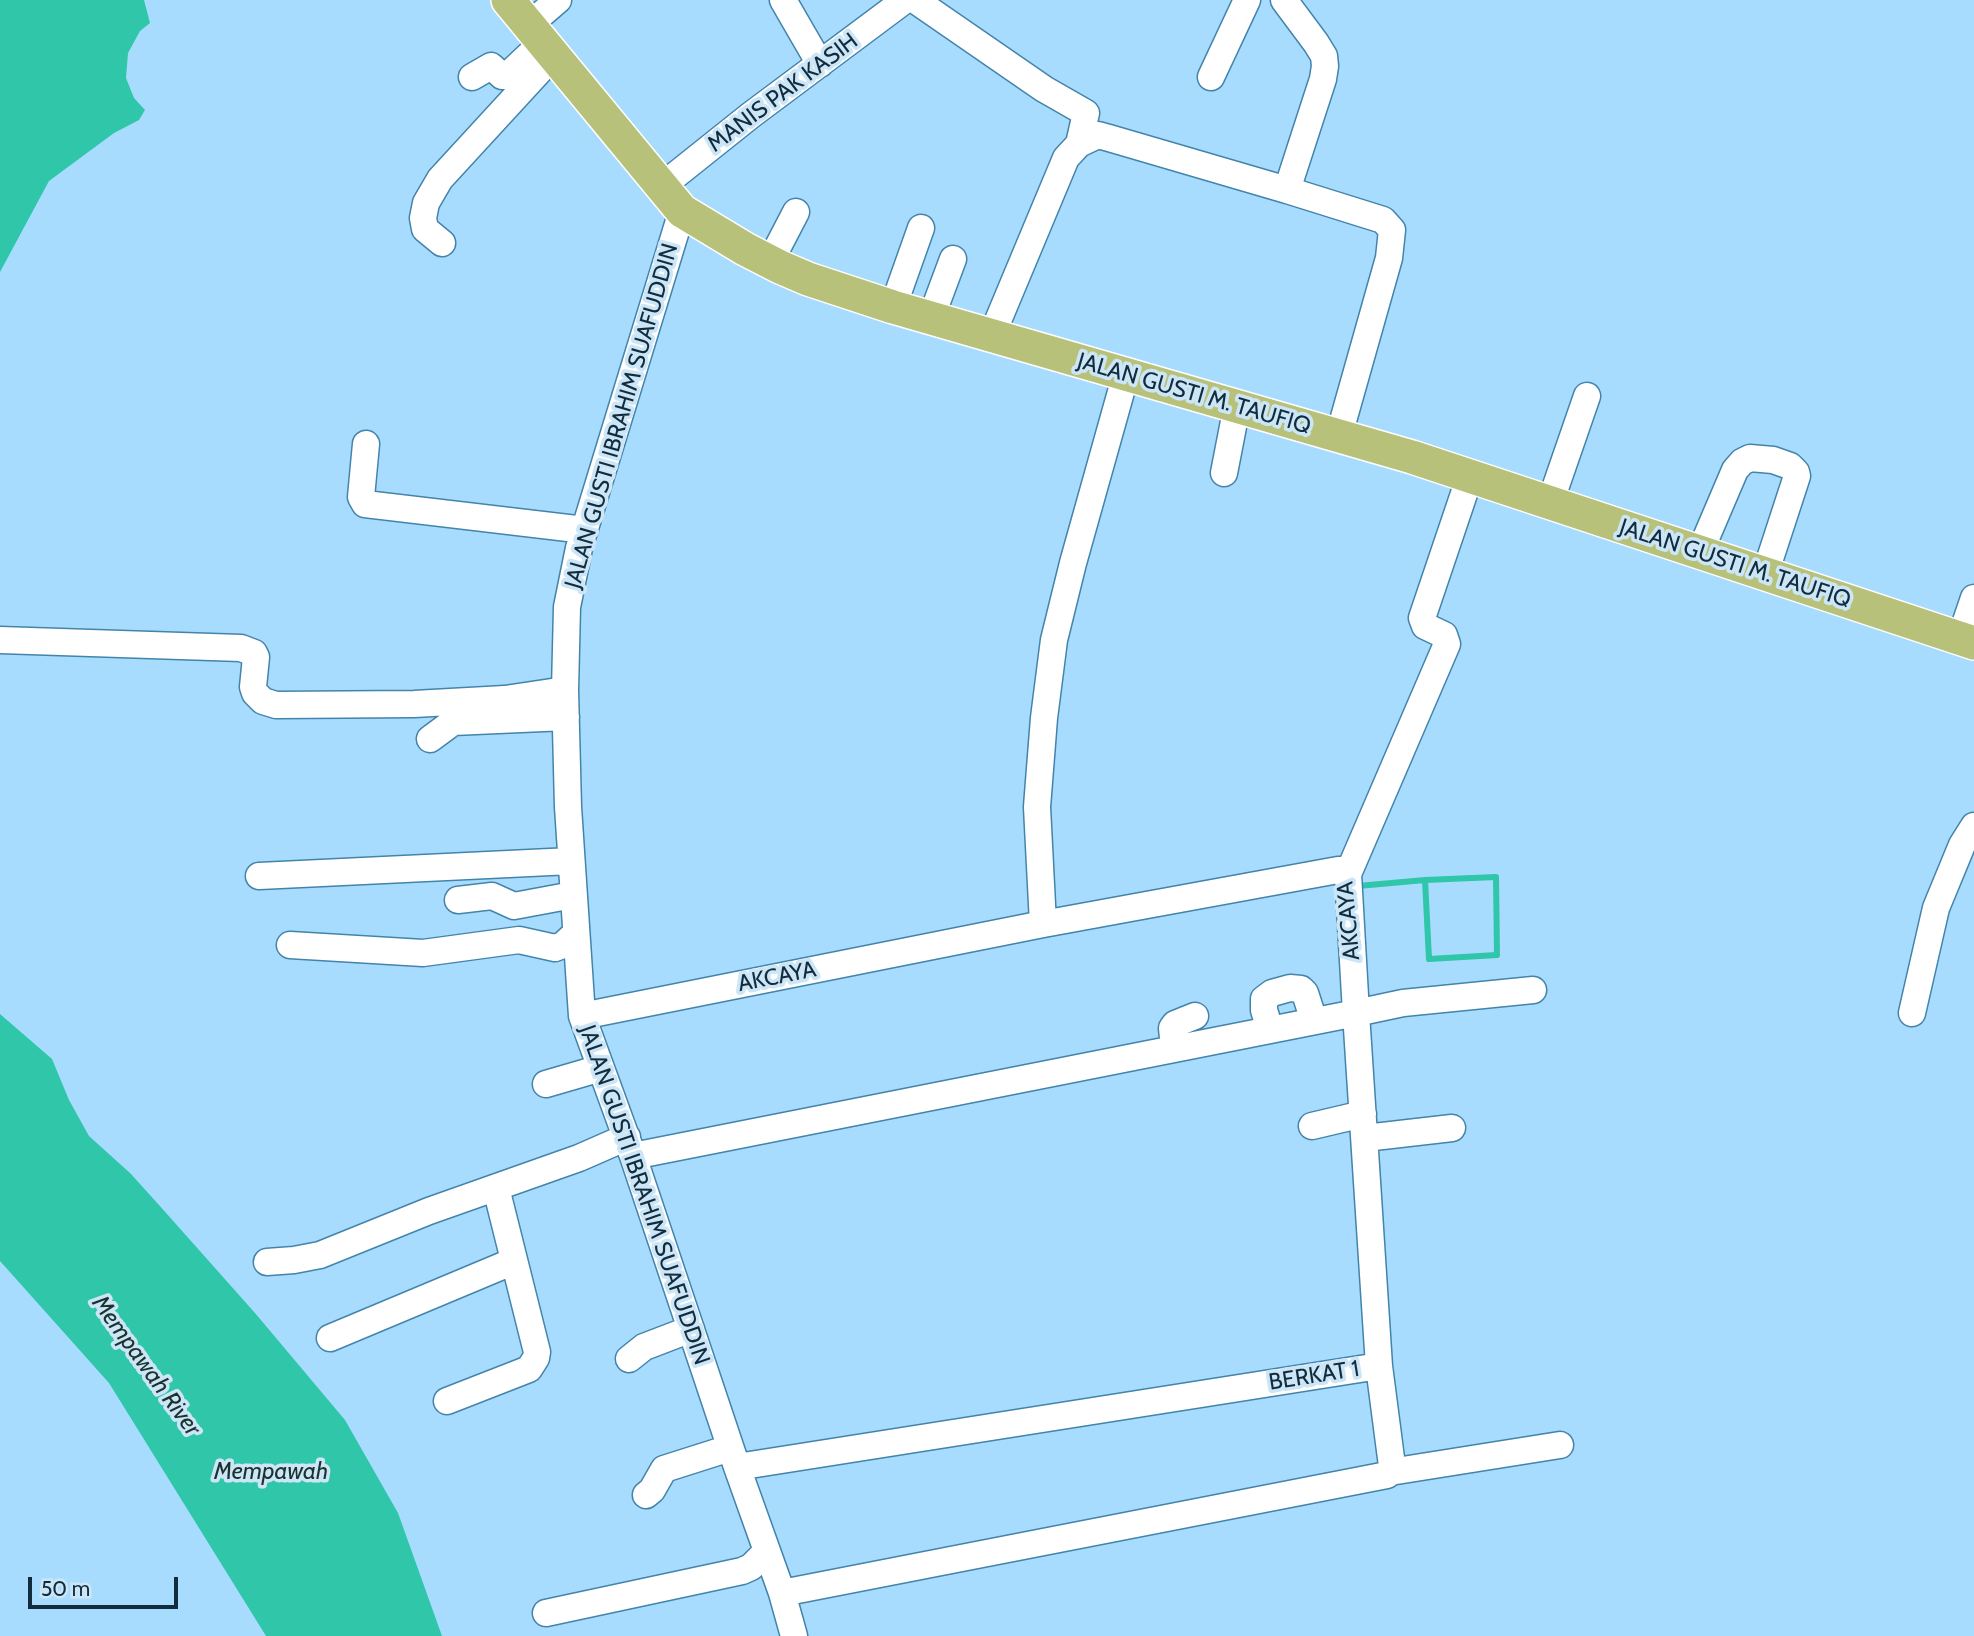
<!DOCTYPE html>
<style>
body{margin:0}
#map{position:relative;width:1974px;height:1636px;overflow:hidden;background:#a8dcfe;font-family:Cabin,sans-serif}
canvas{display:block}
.scale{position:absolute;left:28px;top:1577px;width:150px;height:32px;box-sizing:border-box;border:4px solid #112c3c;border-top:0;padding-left:9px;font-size:21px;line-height:24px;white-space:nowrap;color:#112c3c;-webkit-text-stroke:5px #cce6f7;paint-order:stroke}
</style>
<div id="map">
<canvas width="1974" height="1636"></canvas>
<div class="scale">50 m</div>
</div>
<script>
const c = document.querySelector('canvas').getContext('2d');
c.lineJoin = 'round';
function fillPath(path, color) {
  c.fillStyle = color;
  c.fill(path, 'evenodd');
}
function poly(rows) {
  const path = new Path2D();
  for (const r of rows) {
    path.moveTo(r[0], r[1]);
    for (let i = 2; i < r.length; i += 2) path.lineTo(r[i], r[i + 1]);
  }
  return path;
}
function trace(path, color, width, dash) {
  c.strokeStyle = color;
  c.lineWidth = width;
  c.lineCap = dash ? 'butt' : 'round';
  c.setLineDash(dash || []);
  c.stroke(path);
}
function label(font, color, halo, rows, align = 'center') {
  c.font = font + ' Cabin,sans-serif';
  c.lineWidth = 7;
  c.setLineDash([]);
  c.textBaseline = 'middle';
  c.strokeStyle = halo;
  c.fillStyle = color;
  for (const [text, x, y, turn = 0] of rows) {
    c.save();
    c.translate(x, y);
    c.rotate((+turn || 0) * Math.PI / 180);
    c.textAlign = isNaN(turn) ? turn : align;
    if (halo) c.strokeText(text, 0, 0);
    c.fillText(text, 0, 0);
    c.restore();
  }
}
const water = poly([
 [0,0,144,0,150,23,140,31,128,53,126,78,134,98,145,110,139,120,114,133,49,181,0,272],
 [0,1014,52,1059,69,1100,89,1136,130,1173,159,1205,255,1313,345,1420,398,1513,442,1636,266,1636,109,1383,0,1261]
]);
const stream = poly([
 [1358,886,1425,880,1429,959,1497,955,1496,877,1425,880]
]);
const minor = poly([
 [783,0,820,64],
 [915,0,1044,89,1086,113,1079,144],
 [1284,0,1316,43,1324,56,1325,66,1323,79,1287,190,1383,220,1392,230,1389,258,1339,435],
 [529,25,558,0],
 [472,77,491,66,502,76,507,76,543,42],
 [1211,77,1247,0],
 [662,186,751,115,905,0],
 [682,211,579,548,567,607,565,690,568,807,582,1016,633,1156,737,1467,782,1593,794,1636],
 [442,243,425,229,423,218,426,203,440,179,554,55],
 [770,262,796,212],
 [893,307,921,228],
 [931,318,953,259],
 [992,335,1066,158,1079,144,1098,135,1109,138,1287,190],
 [366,444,361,497,365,504,585,530],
 [1224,473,1237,406],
 [1550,503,1587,396],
 [1700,552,1735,470,1742,462,1750,458,1773,460,1790,466,1796,472,1797,476,1765,574],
 [1960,639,1974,598],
 [0,640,241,648,254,653,256,657,253,687,255,693,263,701,276,705,414,704,505,699,565,690],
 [430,739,453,722,566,717],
 [259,876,571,861],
 [458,900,492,896,514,906,573,895],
 [1043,924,1037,807,1044,718,1054,640,1073,563,1126,374],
 [290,945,423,953,519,940,555,948,563,945,576,933],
 [1912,1013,1936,908,1962,845,1974,826],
 [582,1016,1043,924,1338,870,1344,870,1348,874],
 [1270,1030,1264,1010,1264,999,1272,993,1290,988,1301,989,1305,993,1314,1021],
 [1174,1048,1172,1028,1175,1024,1195,1016],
 [546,1084,601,1068],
 [1312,1126,1363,1114],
 [1365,1138,1452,1128],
 [633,1156,1356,1013,1348,874,1447,644,1444,635,1425,626,1422,618,1470,476],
 [267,1262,294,1260,320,1255,429,1211,579,1158,627,1137],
 [330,1338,514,1261],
 [629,1359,644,1347,691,1329],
 [1379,1366,1356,1013,1403,1003,1533,990],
 [447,1401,529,1369,536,1358,537,1352,496,1188],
 [737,1467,1379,1366,1392,1466,1387,1475,782,1593],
 [1390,1472,1560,1445],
 [646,1495,652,1490,664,1469,730,1448],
 [546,1613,742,1571,751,1567,767,1551]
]);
const major = poly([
 [508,0,682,211,745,249,780,267,808,279,893,307,1412,457,1974,643]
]);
const streetNames = [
 ["MANIS PAK KASIH",783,93,-37],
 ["JALAN GUSTI M. TAUFIQ",1194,394,16],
 ["JALAN GUSTI IBRAHIM SUAFUDDIN",622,416,-74],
 ["JALAN GUSTI M. TAUFIQ",1735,564,18],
 ["AKCAYA",1349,921,-95],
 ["AKCAYA",777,977,-11],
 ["JALAN GUSTI IBRAHIM SUAFUDDIN",644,1195,71],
 ["BERKAT 1",1314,1376,-9]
];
const waterNames = [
 ["Mempawah River",146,1366,54],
 ["Mempawah",271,1472]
];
fillPath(water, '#2fc6aa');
trace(stream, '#2fc6aa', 6);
trace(minor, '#4384aa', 29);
trace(major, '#fff', 36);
trace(minor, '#fff', 26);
trace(major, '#b8c179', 33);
label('23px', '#112c3c', '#cce6f7', streetNames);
label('italic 24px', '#1b332d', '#cce6f7', waterNames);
</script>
